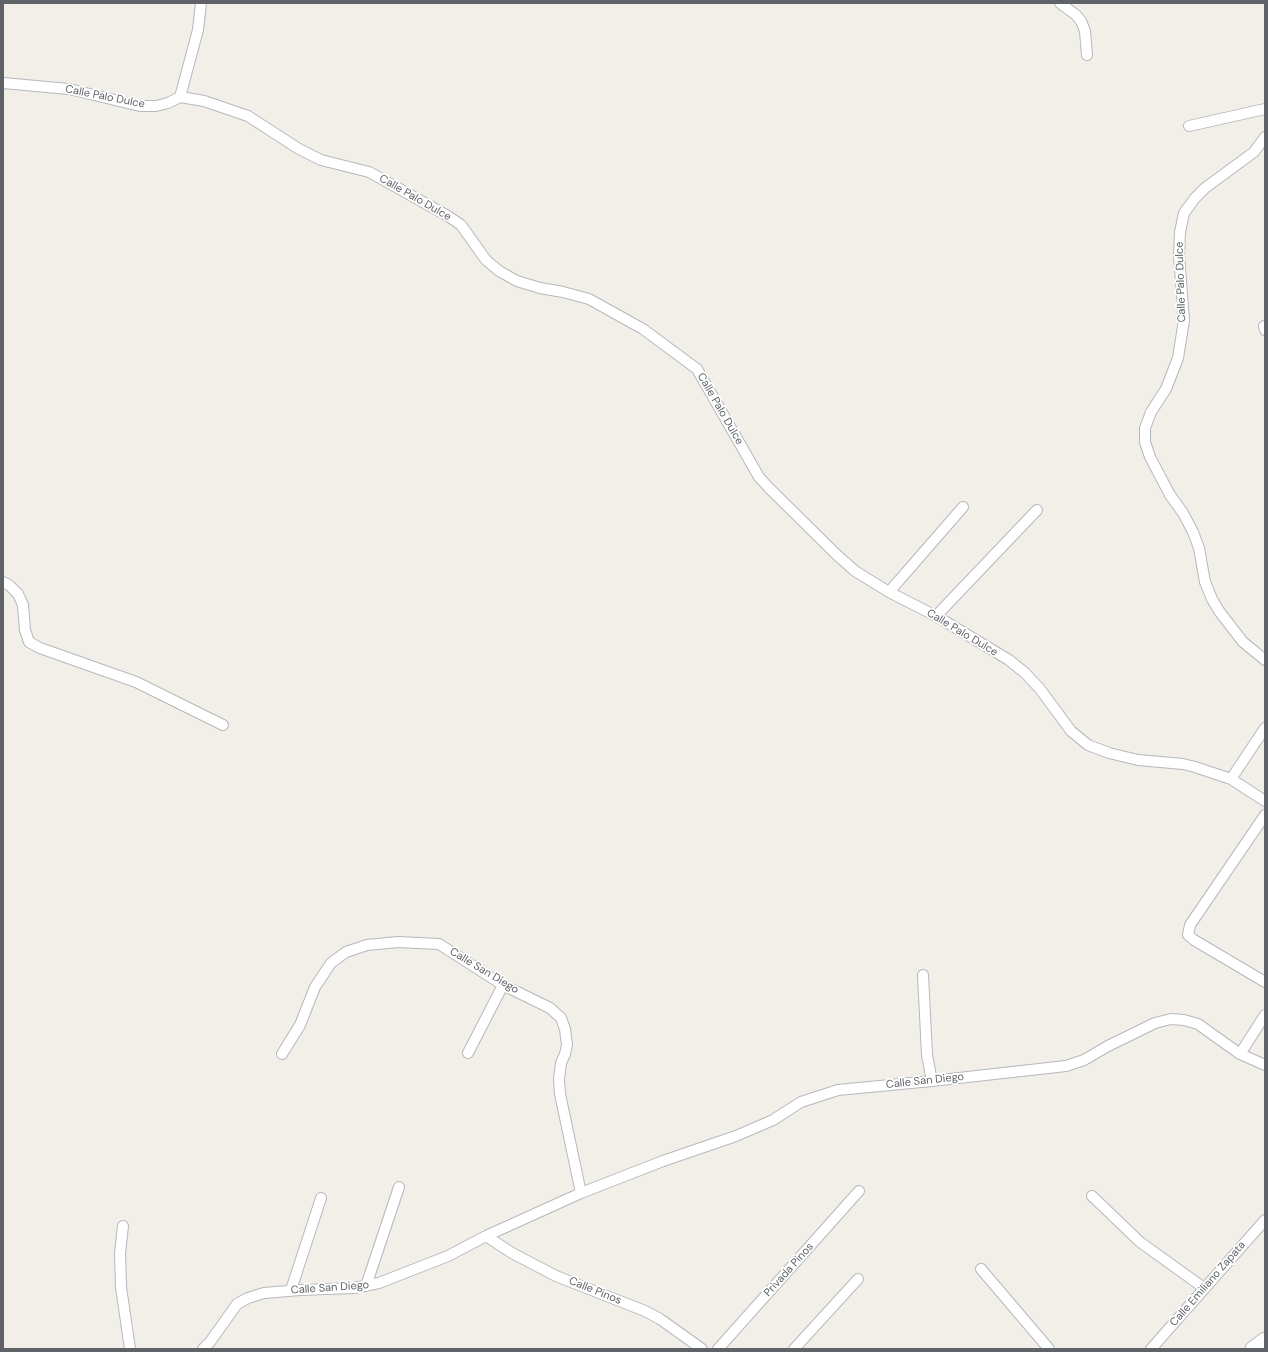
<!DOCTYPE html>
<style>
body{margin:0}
#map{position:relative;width:1268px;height:1352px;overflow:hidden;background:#f1efe8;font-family:"DM Sans",sans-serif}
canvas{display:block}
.frame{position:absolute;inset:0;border:4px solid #5f6368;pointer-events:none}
</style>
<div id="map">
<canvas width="1268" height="1352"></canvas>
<div class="frame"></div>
</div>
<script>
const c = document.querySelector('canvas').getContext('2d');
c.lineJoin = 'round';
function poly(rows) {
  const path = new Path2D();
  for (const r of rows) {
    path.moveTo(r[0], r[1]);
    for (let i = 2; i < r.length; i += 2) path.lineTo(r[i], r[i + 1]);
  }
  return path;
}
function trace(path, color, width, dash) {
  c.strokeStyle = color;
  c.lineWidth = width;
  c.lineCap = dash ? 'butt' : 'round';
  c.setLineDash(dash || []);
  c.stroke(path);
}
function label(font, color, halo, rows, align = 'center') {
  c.font = font + ' "DM Sans",sans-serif';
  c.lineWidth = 3.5;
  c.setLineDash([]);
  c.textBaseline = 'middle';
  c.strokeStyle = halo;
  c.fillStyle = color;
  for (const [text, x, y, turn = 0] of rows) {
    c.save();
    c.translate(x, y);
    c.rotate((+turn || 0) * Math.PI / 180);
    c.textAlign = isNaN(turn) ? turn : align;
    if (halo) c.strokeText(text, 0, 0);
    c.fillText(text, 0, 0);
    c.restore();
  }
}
const street = poly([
 [1060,3,1076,15,1081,21,1085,31,1087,55],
 [3,83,69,89,140,106,156,106,168,103,180,97,204,101,248,116,299,149,321,160,369,172,380,178,448,216,461,225,486,260,499,271,517,281,540,288,563,292,589,299,643,329,697,369,759,477,769,488,838,556,855,571,889,592,936,616,1009,660,1025,673,1040,689,1071,731,1088,745,1109,753,1138,760,1183,764,1195,767,1231,779,1265,801],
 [180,97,198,30,201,3],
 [1189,126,1265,109],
 [1265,137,1254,152,1205,188,1195,198,1184,213,1180,232,1179,256,1184,320,1178,358,1166,389,1151,412,1145,428,1145,442,1150,457,1170,495,1183,513,1193,532,1199,548,1205,582,1212,599,1219,611,1243,642,1265,660],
 [1264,326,1265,330],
 [3,582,9,585,18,594,23,605,25,630,29,642,40,648,136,682,223,725],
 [889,592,963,507],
 [936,616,1037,510],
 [1231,779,1265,728],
 [1265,815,1190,925,1188,935,1194,940,1265,982],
 [923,975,927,1055,932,1081],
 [468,1053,503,985],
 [282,1054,300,1025,315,987,331,963,346,952,367,945,398,942,439,944,503,985,550,1008,561,1018,565,1029,567,1045,565,1054,561,1063,559,1079,560,1094,581,1193],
 [1240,1054,1265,1015],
 [1092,1196,1140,1242,1204,1288],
 [123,1226,120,1253,121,1287,130,1349],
 [486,1236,512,1253,556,1276,645,1311,660,1319,702,1349],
 [981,1269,1049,1349],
 [366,1286,399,1187],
 [291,1290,321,1198],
 [203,1349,210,1342,237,1304,248,1298,264,1293,300,1290,354,1288,379,1283,448,1256,486,1236,581,1193,663,1161,736,1136,773,1120,801,1102,838,1090,932,1081,1066,1066,1084,1060,1108,1046,1155,1023,1171,1019,1184,1020,1198,1024,1240,1054,1265,1065],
 [718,1349,859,1191],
 [794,1349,858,1279],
 [1151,1349,1265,1220]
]);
const secondary = poly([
 [1253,1349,1265,1340]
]);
const streetNames = [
 ["Calle Palo Dulce",105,97,11],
 ["Calle Palo Dulce",415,198,30],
 ["Calle Palo Dulce",1181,282,-92],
 ["Calle Palo Dulce",720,409,60],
 ["Calle Palo Dulce",962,633,31],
 ["Calle San Diego",484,971,31],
 ["Calle San Diego",925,1081,-6],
 ["Privada Pinos",789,1270,-48],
 ["Calle Emiliano Zapata",1208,1284,-49],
 ["Calle San Diego",330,1288,-4],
 ["Calle Pinos",595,1291,22]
];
trace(street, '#b5b8bc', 12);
trace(secondary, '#b6babf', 17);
trace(street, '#fff', 10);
trace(secondary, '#fff', 15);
label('11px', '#5f6368', '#fff', streetNames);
</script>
